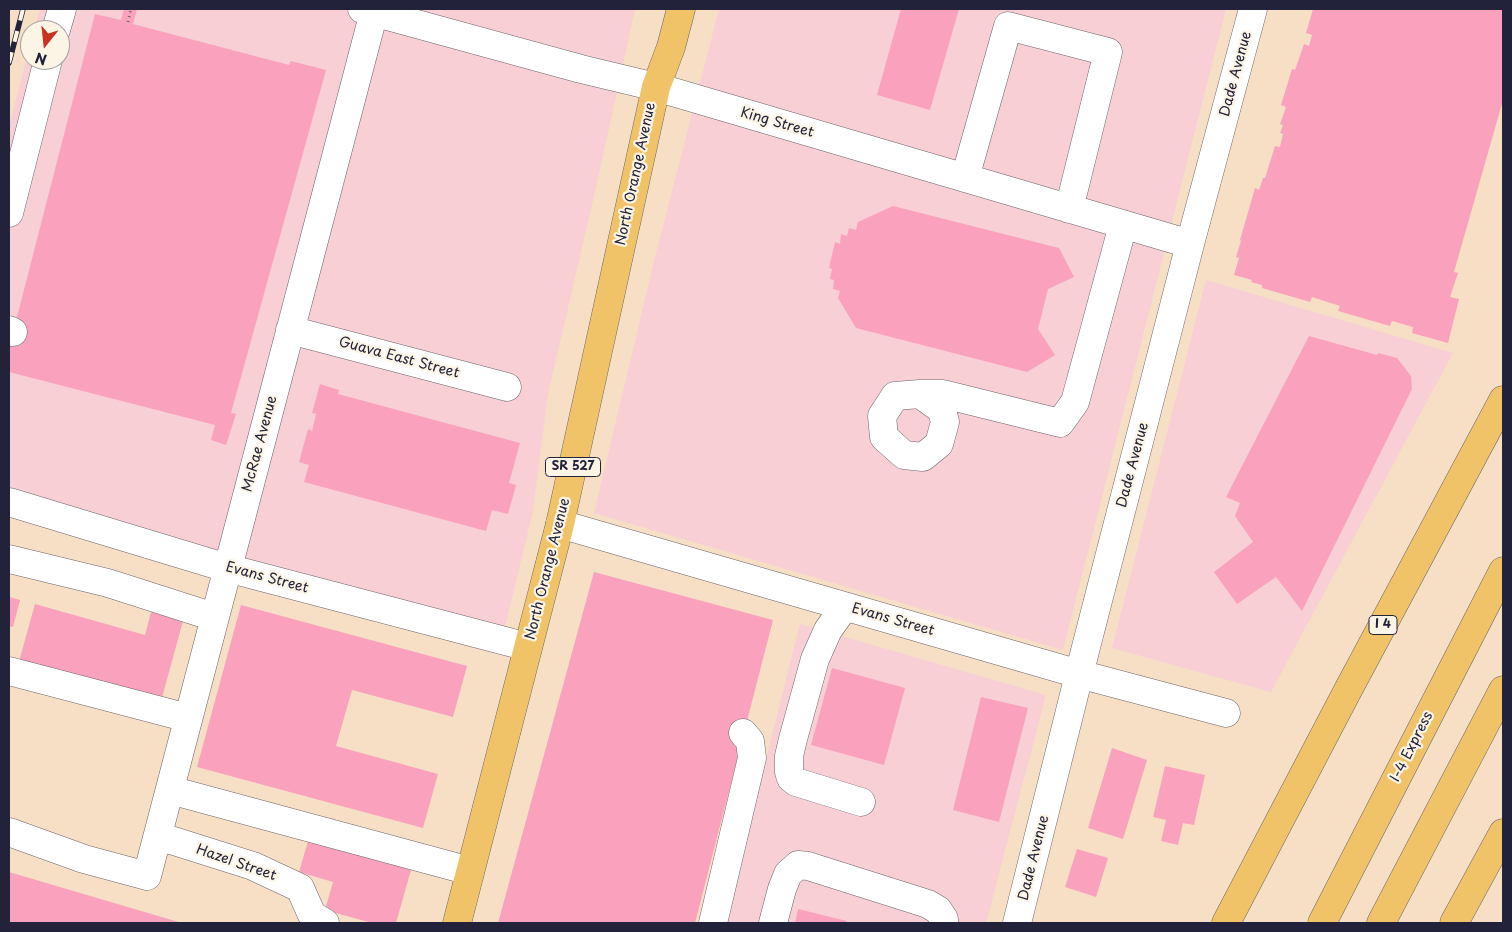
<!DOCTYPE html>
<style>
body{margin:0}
#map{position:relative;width:1512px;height:932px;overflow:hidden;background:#f6dfc4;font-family:"Playpen Sans",sans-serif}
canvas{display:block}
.frame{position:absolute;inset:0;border:10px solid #22223b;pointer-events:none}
.north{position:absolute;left:20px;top:20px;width:50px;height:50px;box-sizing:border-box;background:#fcf5e5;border:1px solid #a5a1a1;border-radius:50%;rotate:196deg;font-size:14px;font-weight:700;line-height:20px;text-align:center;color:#22223b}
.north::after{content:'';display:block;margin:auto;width:18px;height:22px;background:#c8321e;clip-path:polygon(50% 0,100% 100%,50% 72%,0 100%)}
</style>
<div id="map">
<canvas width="1512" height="932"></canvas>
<div class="frame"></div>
<div class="north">N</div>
</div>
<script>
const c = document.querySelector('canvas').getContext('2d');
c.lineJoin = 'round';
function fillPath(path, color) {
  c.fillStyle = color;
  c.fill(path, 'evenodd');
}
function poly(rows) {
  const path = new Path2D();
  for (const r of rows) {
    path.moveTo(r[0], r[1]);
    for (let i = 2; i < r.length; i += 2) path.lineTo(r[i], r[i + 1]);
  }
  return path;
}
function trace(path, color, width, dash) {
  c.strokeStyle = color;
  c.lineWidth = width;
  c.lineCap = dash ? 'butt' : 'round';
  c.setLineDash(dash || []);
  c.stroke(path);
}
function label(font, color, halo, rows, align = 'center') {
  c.font = font + ' "Playpen Sans",sans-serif';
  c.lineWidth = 4.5;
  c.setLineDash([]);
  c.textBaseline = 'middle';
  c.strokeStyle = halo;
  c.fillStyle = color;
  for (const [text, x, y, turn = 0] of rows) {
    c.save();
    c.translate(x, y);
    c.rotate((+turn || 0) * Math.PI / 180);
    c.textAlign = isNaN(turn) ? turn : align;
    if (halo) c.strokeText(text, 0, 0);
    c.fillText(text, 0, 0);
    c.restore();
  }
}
const built = poly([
 [40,9,635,9,600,170,548,394,533,511,504,631,9,498,9,126,30,45,30,60,60,60,60,30,34,30],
 [719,9,1226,9,1063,650,594,513,655,257],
 [1206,280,1453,353,1271,692,1112,648],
 [800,624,1046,695,986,923,725,923]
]);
const building = poly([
 [124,9,137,9,133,24,289,65,291,61,326,70,231,413,236,414,226,445,211,440,215,425,9,372,9,348,95,14,121,20],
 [901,9,959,9,930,110,877,95],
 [1313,9,1503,9,1503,100,1454,272,1458,273,1450,297,1459,299,1448,343,1412,333,1413,327,1392,321,1390,326,1338,311,1340,306,1312,297,1310,302,1262,288,1262,285,1251,282,1252,280,1234,275,1239,258,1236,257,1241,241,1240,240,1255,188,1259,190,1263,178,1265,178,1275,146,1280,147,1283,134,1280,133,1283,125,1280,124,1286,107,1281,105,1292,69,1295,70,1304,44,1309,46,1312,35,1306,33],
 [893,206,1059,248,1074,277,1048,289,1038,329,1055,355,1027,372,856,328,838,298,840,291,833,289,834,280,830,279,832,269,829,268,835,242,840,244,841,234,847,236,849,228,856,230,858,222],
 [1309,336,1377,355,1378,353,1397,358,1411,376,1412,389,1302,611,1276,577,1237,604,1214,572,1253,542,1235,516,1240,503,1226,497],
 [320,384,339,390,338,394,520,443,509,483,516,485,508,514,492,510,486,531,304,482,309,465,299,462,308,429,312,431,316,414,312,413],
 [594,572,773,620,695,923,498,923],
 [9,597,20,600,13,627,9,626],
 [35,604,145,635,151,612,183,621,160,705,18,665],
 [241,605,467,666,453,717,352,690,336,746,438,774,423,828,197,767],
 [832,668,905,688,884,765,811,745],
 [981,697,1028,708,999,822,953,810],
 [1112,748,1147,760,1123,839,1088,828],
 [1165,766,1205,775,1194,825,1183,823,1178,845,1161,841,1166,820,1153,817],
 [308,841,411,870,396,923,372,923,325,910,333,882,299,872],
 [1077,849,1108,858,1096,897,1065,887],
 [9,872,182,923,9,923],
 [798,909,847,921,846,923,795,923]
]);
const path = poly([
 [128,22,131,9]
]);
const minor = poly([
 [362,9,581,69,656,87,1190,244],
 [56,30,62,9],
 [965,178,1008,26,1108,52,1069,209],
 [9,213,48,60],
 [9,330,13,332],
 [290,330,507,387],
 [920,394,942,410,945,422,939,444,923,457,904,455,884,437,882,416,895,396,920,394,943,394,1060,423,1075,402,1123,225],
 [9,502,227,568,528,647],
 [560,524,1079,674,1226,713],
 [9,559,108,583,214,617],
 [845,606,828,630,815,659,793,739,789,756,789,772,791,778,796,782,861,802],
 [9,671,188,718],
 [170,790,470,871],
 [9,832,84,859,147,876,374,12],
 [158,836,253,866,300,888,312,915,325,923],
 [713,923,752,758,750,741,743,733],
 [773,923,782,889,788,874,798,865,808,866,928,904,938,910,944,919,944,923],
 [1017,923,1085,651,1190,244,1253,9]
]);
const major = poly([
 [457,923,560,524,656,87,671,47,681,9]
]);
const highway = poly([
 [1226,923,1348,690,1503,400],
 [1322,923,1503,571],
 [1381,923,1503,690],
 [1454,923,1503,833]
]);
const rail = poly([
 [9,63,23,9]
]);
const shields = [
 [573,467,55],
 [1383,625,28]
];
const shieldNames = [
 ["SR 527",573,467],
 ["I 4",1383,625]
];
const streetNames = [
 ["Dade Avenue",1236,74,-75],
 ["King Street",777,123,16],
 ["North Orange Avenue",636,174,-78],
 ["Guava East Street",399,358,15],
 ["McRae Avenue",260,444,-75],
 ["Dade Avenue",1133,465,-75],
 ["North Orange Avenue",548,569,-76],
 ["Evans Street",267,578,15],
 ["Evans Street",893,620,16],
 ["I-4 Express",1412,747,-63],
 ["Dade Avenue",1034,858,-76],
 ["Hazel Street",236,863,19]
];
fillPath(built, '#f7cfd5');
fillPath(building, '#faa2bd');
trace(minor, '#6c646b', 29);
trace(major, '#6c646b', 29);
trace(highway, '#6c646b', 29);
trace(path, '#6c646b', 3, [1, 4]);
trace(minor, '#fff', 28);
trace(major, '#f1c369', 28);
trace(highway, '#f1c369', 28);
trace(rail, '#22223b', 5.5);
trace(rail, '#fcf5e5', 4, [11]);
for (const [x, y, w] of shields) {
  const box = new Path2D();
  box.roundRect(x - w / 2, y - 9.5, w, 19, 4);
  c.fillStyle = '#fcf5e5';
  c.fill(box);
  trace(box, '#22223b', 1);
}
label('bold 12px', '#22223b', null, shieldNames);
label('14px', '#22223b', '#fcf5e5', streetNames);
</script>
